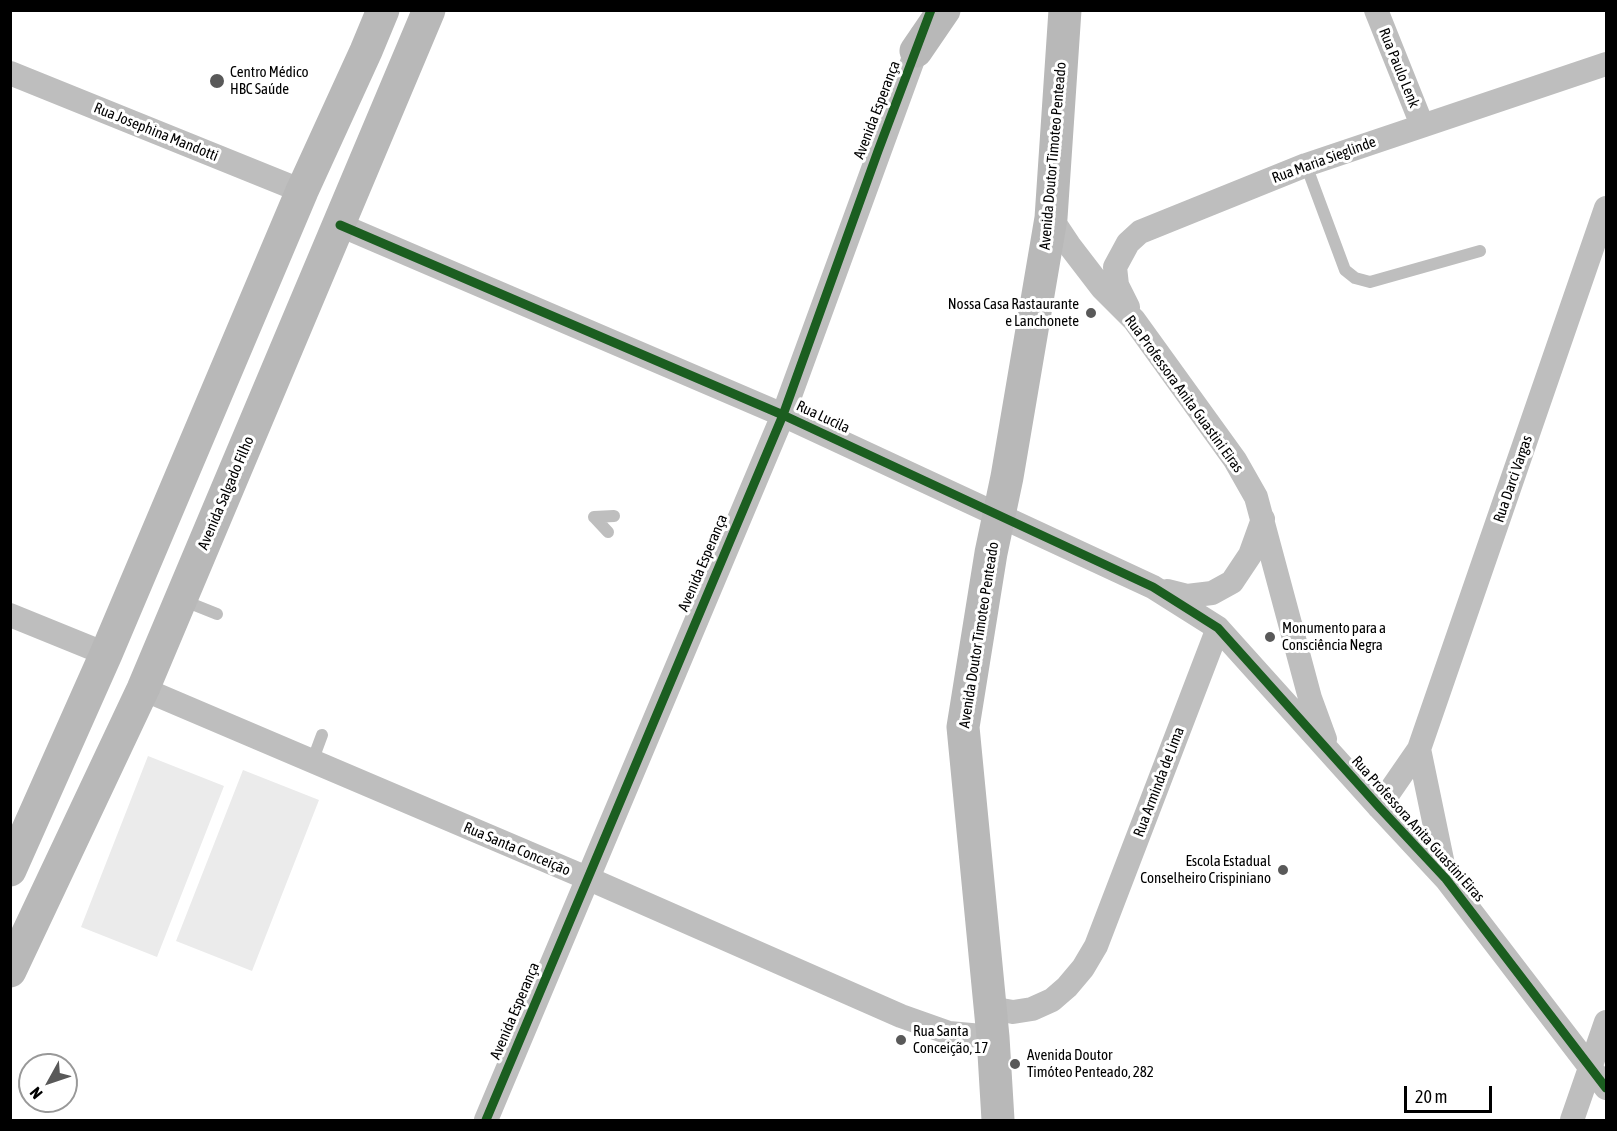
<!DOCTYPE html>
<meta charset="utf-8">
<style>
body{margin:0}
#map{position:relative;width:1617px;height:1131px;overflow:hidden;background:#fff;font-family:"Asap Condensed",sans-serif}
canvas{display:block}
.frame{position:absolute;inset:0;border:12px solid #000;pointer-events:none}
.north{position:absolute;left:18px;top:1053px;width:60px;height:60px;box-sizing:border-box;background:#fff;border:2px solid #999;border-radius:50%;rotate:230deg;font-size:16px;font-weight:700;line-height:24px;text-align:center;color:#000}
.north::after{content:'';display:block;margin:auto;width:21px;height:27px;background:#595959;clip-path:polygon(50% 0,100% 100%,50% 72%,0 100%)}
.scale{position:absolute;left:1404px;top:1086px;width:88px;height:27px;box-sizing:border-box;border:3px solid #000;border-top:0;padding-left:8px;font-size:18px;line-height:21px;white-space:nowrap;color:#000;-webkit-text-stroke:4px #fff;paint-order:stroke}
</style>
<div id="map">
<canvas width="1617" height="1131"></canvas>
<div class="frame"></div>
<div class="north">N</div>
<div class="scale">20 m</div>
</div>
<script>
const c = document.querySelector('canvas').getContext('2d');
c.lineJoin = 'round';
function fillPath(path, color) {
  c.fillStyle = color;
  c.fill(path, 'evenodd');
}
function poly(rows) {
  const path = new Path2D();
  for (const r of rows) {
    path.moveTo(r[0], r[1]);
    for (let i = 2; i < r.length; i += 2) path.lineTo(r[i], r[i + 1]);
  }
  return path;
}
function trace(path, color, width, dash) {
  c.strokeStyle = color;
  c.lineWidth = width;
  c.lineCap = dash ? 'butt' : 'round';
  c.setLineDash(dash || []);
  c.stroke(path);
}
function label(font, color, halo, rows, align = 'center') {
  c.font = font + ' "Asap Condensed",sans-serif';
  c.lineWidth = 6;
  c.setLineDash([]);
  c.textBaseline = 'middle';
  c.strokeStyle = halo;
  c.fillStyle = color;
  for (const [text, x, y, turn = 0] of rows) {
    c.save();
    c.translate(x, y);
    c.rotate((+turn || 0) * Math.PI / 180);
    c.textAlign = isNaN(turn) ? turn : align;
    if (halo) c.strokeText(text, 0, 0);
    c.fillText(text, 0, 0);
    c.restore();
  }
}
const green = poly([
 [148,756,224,786,157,957,81,927],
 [243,770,319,800,252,971,176,941]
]);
const lane = poly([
 [1306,165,1345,270,1355,278,1370,282,1480,251],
 [594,517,614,516],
 [594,517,608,532],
 [182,600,217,614],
 [312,762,322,735]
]);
const street = poly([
 [1376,10,1422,125],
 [10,73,302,191],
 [1051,218,1069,245,1102,288,1134,320,1235,460,1256,497,1310,698,1325,739],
 [340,225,783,415,1153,587,1218,628,1379,807,1446,879,1606,1088],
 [1128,307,1117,285,1115,267,1128,243,1140,232,1306,165,1606,64],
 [1167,591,1187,596,1212,593,1232,582,1250,555,1263,519],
 [10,615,106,654],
 [143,689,587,878,901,1016,949,1033,993,1037],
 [1419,749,1446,879],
 [1379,807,1419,749,1606,208],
 [990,1008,1013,1012,1032,1009,1052,1000,1067,987,1083,968,1096,946,1218,628],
 [486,1120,783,415,922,35],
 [1572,1120,1606,1022]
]);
const secondary = poly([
 [916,51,944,10],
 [10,870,106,654,302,191,366,51,383,10],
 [10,971,143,689,429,10],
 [998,1120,993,1037,963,727,991,553,1007,477,1051,218,1065,10]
]);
const cycleway = poly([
 [340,225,783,415,1153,587,1218,628,1379,807,1446,879,1606,1088],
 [486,1120,783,415,878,151,931,10]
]);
const markers = [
 [217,81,8,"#595959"],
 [1091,313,6,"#595959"],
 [1270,637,6,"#595959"],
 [1283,870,6,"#595959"],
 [901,1040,6,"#595959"],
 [1015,1064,6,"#595959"]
];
const streetNames = [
 ["Rua Paulo Lenk",1399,68,68],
 ["Avenida Esperança",877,110,-69],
 ["Rua Josephina Mandotti",156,132,22],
 ["Avenida Doutor Timoteo Penteado",1053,156,-85],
 ["Rua Maria Sieglinde",1324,160,-20],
 ["Rua Professora Anita Guastini Eiras",1184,394,54],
 ["Rua Lucila",823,417,25],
 ["Rua Darci Vargas",1513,479,-71],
 ["Avenida Salgado Filho",226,493,-67],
 ["Avenida Esperança",703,563,-67],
 ["Avenida Doutor Timoteo Penteado",979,635,-81],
 ["Rua Arminda de Lima",1159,782,-69],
 ["Rua Professora Anita Guastini Eiras",1418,829,48],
 ["Rua Santa Conceição",517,849,23],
 ["Avenida Esperança",515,1011,-67]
];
const poiNames = [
 ["Centro Médico",230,72],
 ["HBC Saúde",230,89],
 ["Nossa Casa Rastaurante",1079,304,"right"],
 ["e Lanchonete",1079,321,"right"],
 ["Monumento para a",1282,628],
 ["Consciência Negra",1282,645],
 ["Escola Estadual",1271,861,"right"],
 ["Conselheiro Crispiniano",1271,878,"right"],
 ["Rua Santa",913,1031],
 ["Conceição, 17",913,1048],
 ["Avenida Doutor",1027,1055],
 ["Timóteo Penteado, 282",1027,1072]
];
fillPath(green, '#ebebeb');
trace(lane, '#bebebe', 12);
trace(street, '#bebebe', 24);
trace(secondary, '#b8b8b8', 33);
trace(cycleway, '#1b5e20', 9);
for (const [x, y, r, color] of markers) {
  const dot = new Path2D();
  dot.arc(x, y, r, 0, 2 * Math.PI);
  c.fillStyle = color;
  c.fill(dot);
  trace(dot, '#fff', 2);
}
label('15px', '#000', '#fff', streetNames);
label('15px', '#000', '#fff', poiNames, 'left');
</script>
